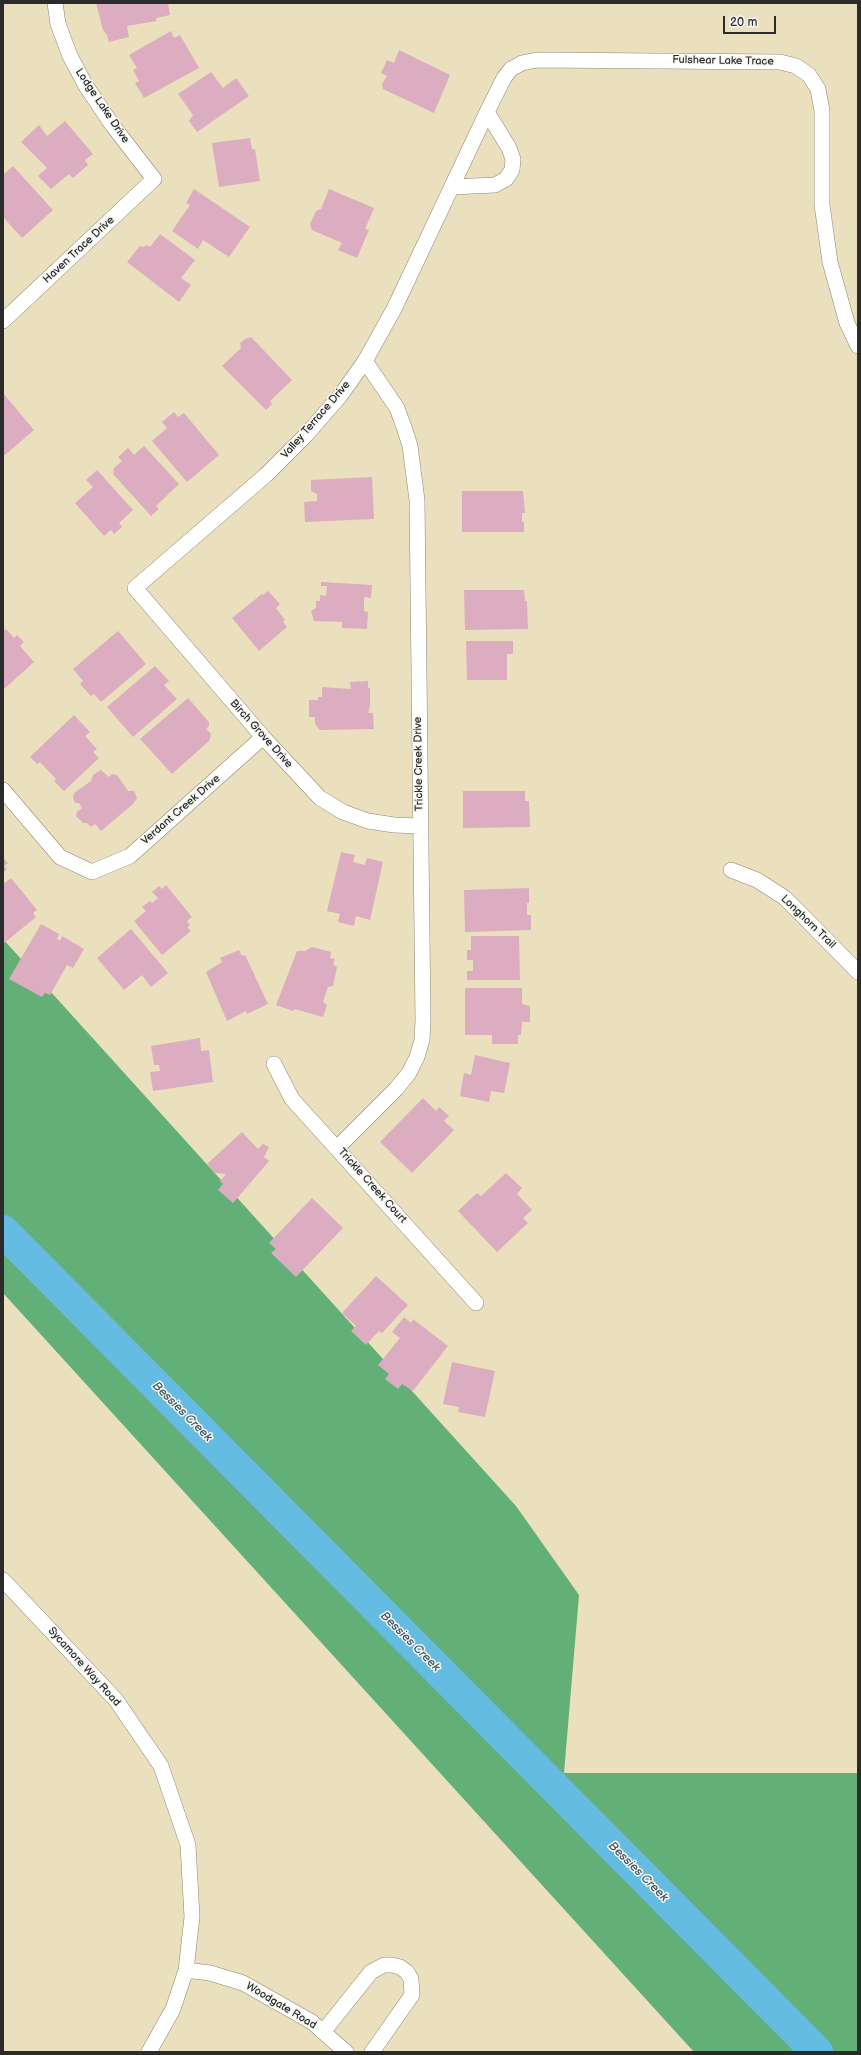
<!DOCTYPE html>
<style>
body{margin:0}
#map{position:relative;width:861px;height:2055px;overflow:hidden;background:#ebe0be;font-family:"Balsamiq Sans",sans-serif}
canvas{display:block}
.frame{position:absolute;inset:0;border:4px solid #2b2b2b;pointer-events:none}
.scale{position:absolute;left:723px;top:16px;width:53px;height:18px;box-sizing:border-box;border:2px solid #2b2b2b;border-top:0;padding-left:5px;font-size:12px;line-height:14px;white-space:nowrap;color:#2b2b2b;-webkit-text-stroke:3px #f6f6f2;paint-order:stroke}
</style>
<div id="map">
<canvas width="861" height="2055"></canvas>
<div class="frame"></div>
<div class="scale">20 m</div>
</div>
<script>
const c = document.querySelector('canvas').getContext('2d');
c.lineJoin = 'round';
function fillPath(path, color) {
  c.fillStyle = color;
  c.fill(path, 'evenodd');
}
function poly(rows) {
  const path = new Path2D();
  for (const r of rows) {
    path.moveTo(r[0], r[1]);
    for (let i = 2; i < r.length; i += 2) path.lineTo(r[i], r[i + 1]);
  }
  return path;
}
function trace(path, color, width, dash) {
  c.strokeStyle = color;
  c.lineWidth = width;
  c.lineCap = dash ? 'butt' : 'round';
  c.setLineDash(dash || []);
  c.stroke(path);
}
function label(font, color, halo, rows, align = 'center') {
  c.font = font + ' "Balsamiq Sans",sans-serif';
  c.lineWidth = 3;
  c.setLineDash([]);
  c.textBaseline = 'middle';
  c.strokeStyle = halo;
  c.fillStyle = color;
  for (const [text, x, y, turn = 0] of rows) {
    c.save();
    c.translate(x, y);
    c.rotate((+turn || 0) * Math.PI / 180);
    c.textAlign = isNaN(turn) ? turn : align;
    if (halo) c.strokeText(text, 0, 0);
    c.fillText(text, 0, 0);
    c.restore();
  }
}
const forest = poly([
 [3,939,516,1506,579,1595,564,1773,858,1773,858,2052,694,2052,3,1293]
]);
const river = poly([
 [3,1231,817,2052]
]);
const building = poly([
 [96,3,168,3,170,15,156,18,157,21,127,26,129,37,109,42,107,35,103,30],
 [171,31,174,38,180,35,199,68,144,98,135,83,139,81,133,70,137,68,129,55],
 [399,50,450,75,434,113,383,89,382,84,387,76,381,73,387,60,394,63],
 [211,72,223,88,236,78,249,96,197,132,189,121,193,115,178,94],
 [65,121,93,154,85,160,88,165,73,178,69,174,51,189,38,176,47,168,21,142,39,125,47,136],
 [250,138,252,149,255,149,260,181,219,187,212,143],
 [13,166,53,210,22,238,3,217,3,175],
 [194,189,250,227,229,257,203,240,198,249,172,231,190,205,186,203],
 [329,189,374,208,365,229,369,230,357,258,338,250,342,243,312,230,310,224,316,211,321,209],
 [160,234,195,260,181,278,191,285,179,302,127,262,140,246,144,247,147,245,150,247],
 [251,337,292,380,270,401,272,404,266,410,222,366,241,348,240,343,245,339],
 [3,393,34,430,5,455,3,452],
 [174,412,178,417,184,413,219,455,187,482,152,441,167,428,162,422],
 [144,446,179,484,156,506,159,509,151,516,113,474,114,468,122,461,118,457,128,448,134,455],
 [97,470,133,510,119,523,122,527,114,534,111,530,104,536,75,503,93,487,86,480],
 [372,477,374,519,305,522,304,502,317,501,317,494,311,491,311,480],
 [462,491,523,491,525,513,522,513,522,522,524,522,524,532,462,532],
 [321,582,372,585,371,598,364,597,364,611,368,612,367,629,342,628,342,622,314,621,311,611,316,608,316,601,320,601,320,595,326,596,327,586,321,586],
 [464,590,524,590,525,601,527,601,528,629,465,630],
 [268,591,280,604,276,608,285,620,283,622,287,627,259,651,232,618,262,594,263,595],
 [6,629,14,638,17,635,24,642,20,646,34,662,3,690,3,631],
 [118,631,146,664,101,702,94,694,91,696,80,684,83,681,73,669],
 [466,641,513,641,513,654,507,654,507,680,467,680],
 [155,666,169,681,164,685,177,699,133,737,107,707],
 [368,681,368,688,370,688,370,706,368,713,373,713,374,729,320,730,315,724,315,717,309,717,309,700,318,700,318,697,322,697,322,687,351,689,350,682],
 [188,698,209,722,209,726,206,729,211,734,209,741,172,774,140,739],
 [74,715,90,732,85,736,97,749,93,752,99,758,64,791,54,781,56,779,40,762,37,764,30,757],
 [101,770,109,777,112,774,117,775,128,791,134,791,137,798,133,804,101,831,95,824,91,827,87,823,83,823,76,816,77,812,82,808,79,803,75,803,73,798,74,793,91,781,93,775],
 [463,791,525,791,525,801,529,801,530,827,463,828],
 [341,852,355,855,353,862,365,865,367,858,383,862,370,920,356,916,354,926,338,922,340,914,327,911],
 [3,858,8,863,4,866,7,869,3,873],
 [11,878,37,910,33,913,36,917,3,944,3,884],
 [166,885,192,917,187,921,190,925,187,927,191,931,162,955,134,921,146,911,142,907,150,901,152,903,158,898,152,892,159,886,162,889],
 [529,888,529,903,527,903,527,915,531,915,531,930,465,932,464,890],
 [41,924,59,934,57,939,60,941,62,936,84,949,73,968,67,965,50,995,45,993,42,997,9,979],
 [131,929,168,973,151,987,142,975,124,990,97,958],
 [471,936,519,936,520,980,467,980,467,971,473,971,473,960,467,960,467,950,471,950],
 [312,947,331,952,330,958,335,959,333,964,337,967,333,986,328,987,323,1002,327,1005,323,1017,295,1009,293,1011,276,1005,297,951,305,951],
 [239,950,242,956,245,955,268,1004,247,1014,246,1011,227,1021,206,972,222,962,220,958],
 [465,988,522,988,522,1004,530,1006,530,1022,522,1022,521,1035,518,1035,518,1044,492,1044,492,1035,465,1035],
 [200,1038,201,1051,209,1050,213,1082,153,1091,150,1072,160,1071,159,1065,154,1065,151,1046],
 [475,1055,510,1063,504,1093,491,1091,489,1102,460,1096,464,1073,471,1075],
 [423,1098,436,1111,439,1107,449,1116,444,1121,454,1130,412,1173,380,1142],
 [242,1132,258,1149,263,1144,269,1147,264,1157,269,1161,233,1203,218,1190,223,1184,220,1181,226,1174,215,1173,207,1164],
 [506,1173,522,1188,517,1194,532,1210,523,1218,528,1223,497,1252,458,1211,477,1193,481,1196],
 [312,1198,343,1228,296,1277,271,1253,276,1249,269,1243],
 [376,1276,408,1305,382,1333,379,1331,366,1345,351,1331,356,1326,342,1313],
 [404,1317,411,1323,413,1319,448,1346,413,1391,402,1384,398,1389,385,1379,389,1374,378,1365,400,1338,392,1332],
 [452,1362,495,1371,485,1417,458,1412,459,1407,443,1404]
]);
const street = poly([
 [452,187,495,185,506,179,512,170,513,159,509,148,487,112],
 [3,321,154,179,113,126,86,86,70,56,58,24,55,3],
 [3,790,60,857,92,872,130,856,263,737],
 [420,826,394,825,368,821,343,812,320,798,263,737,135,588,266,475,306,435,340,396,365,361,394,309,487,112,504,78,511,69,522,63,537,60,780,62,796,66,809,75,818,89,822,111,822,205,830,262,847,323,858,346],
 [731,870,757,880,785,898,858,972],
 [274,1064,292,1099,476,1303],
 [337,1148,396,1089,409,1073,417,1057,422,1040,423,1020,417,500,410,446,405,430,397,408,365,361],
 [3,1580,116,1700,161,1766,188,1845,192,1917,186,1970,173,2009,149,2052],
 [186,1970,210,1973,243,1983,312,2022,346,2052],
 [323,2032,371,1972,384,1965,392,1965,400,1967,407,1972,411,1979,412,1995,372,2052]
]);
const streetNames = [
 ["Fulshear Lake Trace",723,61,1],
 ["Lodge Lake Drive",102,106,56],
 ["Haven Trace Drive",79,250,-43],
 ["Valley Terrace Drive",316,420,-49],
 ["Birch Grove Drive",261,734,48],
 ["Trickle Creek Drive",419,764,-91],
 ["Verdant Creek Drive",181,810,-41],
 ["Longhorn Trail",808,922,44],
 ["Trickle Creek Court",372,1186,48],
 ["Sycamore Way Road",84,1667,48],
 ["Woodgate Road",281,2006,31]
];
const waterNames = [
 ["Bessies Creek",182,1412,45],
 ["Bessies Creek",410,1642,45],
 ["Bessies Creek",638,1872,45]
];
fillPath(forest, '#63af78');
trace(river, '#65bce2', 32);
fillPath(building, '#dcacc0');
trace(street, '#8b8674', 16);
trace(street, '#fff', 15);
label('11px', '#2b2b2b', '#f6f6f2', streetNames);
label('italic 12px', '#3c5662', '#f6f6f2', waterNames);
</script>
